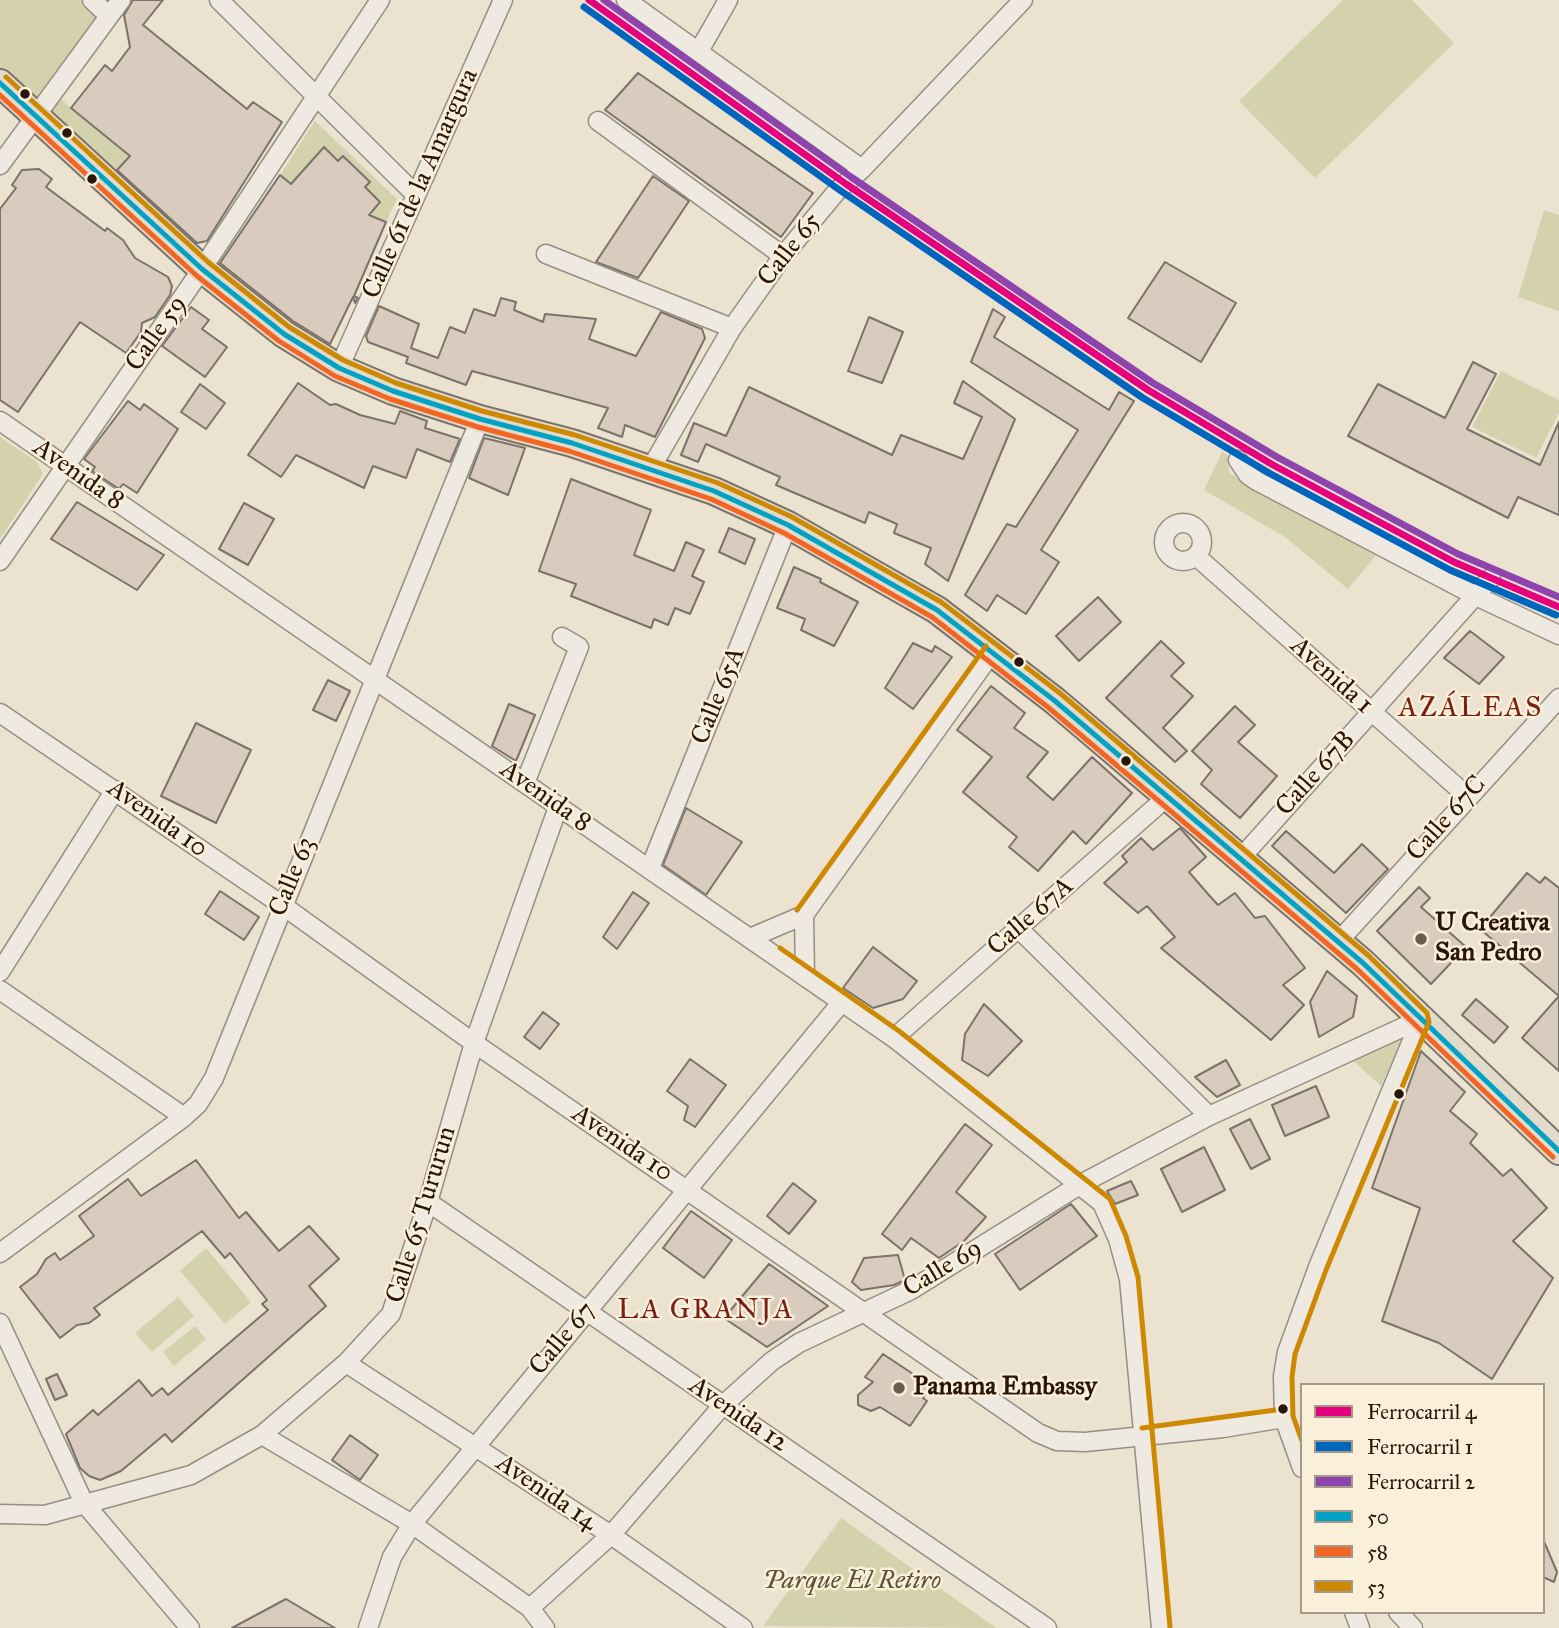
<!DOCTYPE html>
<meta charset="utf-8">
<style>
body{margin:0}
#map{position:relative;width:1559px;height:1628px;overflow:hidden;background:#ebe2d0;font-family:"IM FELL Great Primer",serif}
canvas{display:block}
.legend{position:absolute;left:1300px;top:1383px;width:245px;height:231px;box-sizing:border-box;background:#faefd9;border:2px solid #a69887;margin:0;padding:9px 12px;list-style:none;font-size:21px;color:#29150c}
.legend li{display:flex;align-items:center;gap:14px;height:35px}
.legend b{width:35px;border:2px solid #a69887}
</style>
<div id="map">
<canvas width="1559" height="1628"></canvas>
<ul class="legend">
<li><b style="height:9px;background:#e5007d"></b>Ferrocarril 4</li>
<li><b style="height:9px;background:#0065bd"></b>Ferrocarril 1</li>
<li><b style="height:9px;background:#8e44ad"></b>Ferrocarril 2</li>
<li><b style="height:9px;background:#02a2c4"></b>50</li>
<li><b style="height:9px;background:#f26522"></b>58</li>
<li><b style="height:9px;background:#ce8902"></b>53</li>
</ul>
</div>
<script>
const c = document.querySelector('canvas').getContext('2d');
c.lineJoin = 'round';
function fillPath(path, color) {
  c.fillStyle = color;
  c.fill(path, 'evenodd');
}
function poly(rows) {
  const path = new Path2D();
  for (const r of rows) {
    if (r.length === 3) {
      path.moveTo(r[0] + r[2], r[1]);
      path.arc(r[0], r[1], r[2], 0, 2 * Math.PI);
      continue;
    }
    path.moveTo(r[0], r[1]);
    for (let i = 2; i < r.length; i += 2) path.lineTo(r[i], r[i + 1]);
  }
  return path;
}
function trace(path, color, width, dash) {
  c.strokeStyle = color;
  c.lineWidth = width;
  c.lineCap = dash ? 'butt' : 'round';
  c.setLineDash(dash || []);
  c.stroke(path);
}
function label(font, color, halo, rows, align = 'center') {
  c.font = font + ' "IM FELL Great Primer",serif';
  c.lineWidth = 5;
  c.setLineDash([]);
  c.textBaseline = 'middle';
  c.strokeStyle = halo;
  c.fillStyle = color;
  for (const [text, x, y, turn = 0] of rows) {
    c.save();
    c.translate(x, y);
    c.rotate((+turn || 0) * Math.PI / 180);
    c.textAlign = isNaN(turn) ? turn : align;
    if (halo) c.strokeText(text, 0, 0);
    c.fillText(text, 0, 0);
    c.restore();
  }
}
const green = poly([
 [0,0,80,0,98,16,35,103,0,72],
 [1343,0,1412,0,1454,43,1315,178,1239,101],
 [59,98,130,156,113,175,46,116],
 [315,121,397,199,386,222,365,213,324,209,280,175],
 [324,147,338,161,343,156,370,182,365,187,380,202,371,213,363,211],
 [1544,210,1559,215,1559,311,1518,297],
 [1501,371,1559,400,1559,413,1536,458,1472,427],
 [0,437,37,462,43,474,0,539],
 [1222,452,1228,455,1229,472,1249,488,1379,552,1348,589,1285,537,1204,490],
 [1405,1032,1381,1086,1349,1057],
 [206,1248,251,1302,225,1324,180,1271],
 [178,1297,194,1316,152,1352,135,1333],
 [195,1326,206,1339,174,1366,163,1352],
 [841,1518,996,1628,763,1626]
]);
const building = poly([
 [133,0,163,0,143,25,247,109,253,102,282,122,207,241,197,243,117,170,130,156,71,108,105,65,112,71,130,47,124,15,133,0],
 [638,73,813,193,781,237,605,110,638,73],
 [324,147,338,161,343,156,370,182,365,187,380,202,369,215,386,222,354,296,358,298,355,303,353,297,330,344,293,321,220,263,280,175,291,184,324,147],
 [39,169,52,179,46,187,105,231,107,228,123,240,135,258,168,277,172,286,170,295,155,317,142,323,141,332,126,353,80,322,18,412,0,400,0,209,16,188,12,185,22,170,39,169],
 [653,176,689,201,638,278,596,262,653,176],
 [1165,262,1236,303,1201,362,1128,318,1165,262],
 [501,298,516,302,514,310,543,322,545,314,596,319,589,339,636,356,661,312,702,329,705,338,655,437,625,425,622,437,598,428,608,408,472,371,466,385,406,363,408,357,368,342,366,336,379,306,419,324,411,348,438,358,450,327,465,333,474,309,495,316,501,298],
 [191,307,209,320,202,329,227,347,205,377,162,346,191,307],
 [993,309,1005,317,994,337,1109,410,1119,392,1134,401,1041,550,1059,562,1026,614,997,595,987,611,965,595,1007,524,1016,527,1078,430,971,362,993,309],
 [869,317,903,332,882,383,848,371,869,317],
 [1473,362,1496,374,1467,429,1540,465,1559,422,1559,515,1518,497,1508,518,1348,436,1378,384,1445,418,1473,362],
 [963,381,1015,419,948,581,925,564,931,548,894,533,897,524,869,512,865,523,776,485,780,477,706,444,698,462,681,455,694,423,726,436,749,387,892,455,901,435,963,459,982,417,954,403,963,381],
 [298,383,330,405,336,404,360,415,395,424,400,411,427,421,425,428,460,439,450,462,417,449,406,478,373,466,364,488,296,455,281,477,248,455,298,383],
 [200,384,225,403,206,429,181,412,200,384],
 [128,401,140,410,144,404,178,429,137,493,123,484,119,489,92,471,95,467,84,459,128,401],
 [484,438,525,448,508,495,469,478,484,438],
 [571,479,651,510,634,555,674,571,686,542,704,550,692,576,704,582,690,614,675,608,668,625,654,619,651,628,571,596,576,584,539,571,571,479],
 [77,502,164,555,137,590,51,539,77,502],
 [244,503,274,519,248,565,219,549,244,503],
 [729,528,755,539,745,564,719,552,729,528],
 [794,567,821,579,820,582,858,602,834,646,801,630,805,619,777,608,794,567],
 [1098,597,1121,622,1079,661,1056,636,1098,597],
 [1470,631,1504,657,1479,684,1444,658,1470,631],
 [1161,641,1184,663,1171,676,1193,696,1163,728,1187,751,1175,762,1106,698,1161,641],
 [913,643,932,652,935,646,952,657,913,709,885,688,913,643],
 [328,680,350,691,336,721,313,710,328,680],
 [991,686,1025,713,1014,728,1048,752,1027,777,1053,800,1092,757,1132,793,1086,844,1073,831,1038,871,1009,847,1017,837,963,792,992,757,957,730,991,686],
 [509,704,535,715,516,761,492,746,509,704],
 [1235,706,1255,725,1238,742,1277,776,1240,818,1201,784,1212,770,1192,751,1235,706],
 [196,723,251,750,216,823,161,796,196,723],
 [686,808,742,842,706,895,663,865,686,808],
 [1180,828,1206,857,1189,872,1208,894,1218,905,1235,893,1255,918,1265,916,1305,968,1283,985,1304,1005,1271,1040,1161,948,1175,937,1147,906,1138,913,1104,883,1127,862,1122,856,1141,838,1153,850,1180,828],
 [1286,831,1334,873,1362,844,1388,869,1346,913,1272,846,1286,831],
 [1527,873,1540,883,1545,877,1559,888,1559,996,1480,929,1527,873],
 [1419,887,1430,898,1421,907,1466,947,1431,984,1377,931,1419,887],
 [220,891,259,917,244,940,205,914,220,891],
 [633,892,649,903,617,949,603,937,633,892],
 [873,947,917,981,903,999,873,1008,843,988,873,947],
 [1327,971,1357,996,1353,1017,1319,1037,1310,1002,1327,971],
 [1559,996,1559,1071,1522,1038,1559,996],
 [1476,999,1508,1027,1494,1043,1462,1015,1476,999],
 [984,1004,1022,1041,988,1076,962,1060,965,1034,984,1004],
 [543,1012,559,1024,540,1049,524,1037,543,1012],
 [1421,1051,1465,1092,1450,1111,1477,1134,1470,1143,1503,1176,1511,1169,1547,1208,1513,1241,1553,1278,1492,1379,1439,1343,1382,1321,1420,1208,1372,1188,1421,1051],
 [690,1059,726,1085,695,1127,684,1120,688,1106,667,1091,690,1059],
 [1226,1060,1240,1085,1217,1097,1195,1077,1226,1060],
 [1316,1086,1329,1117,1285,1136,1272,1105,1316,1086],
 [1250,1119,1270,1159,1251,1169,1230,1129,1250,1119],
 [965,1124,992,1145,956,1192,986,1217,964,1241,939,1258,911,1238,902,1250,882,1234,965,1124],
 [1204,1147,1225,1190,1182,1212,1161,1169,1204,1147],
 [196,1160,239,1218,246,1212,279,1251,309,1226,339,1259,309,1286,326,1306,172,1442,165,1434,121,1471,100,1480,89,1476,80,1468,66,1434,93,1410,98,1415,139,1380,152,1396,162,1388,168,1395,268,1310,262,1304,267,1300,230,1253,225,1258,202,1231,94,1308,100,1315,89,1323,77,1325,60,1338,20,1287,37,1274,46,1259,55,1253,60,1260,94,1236,79,1216,128,1179,141,1196,196,1160],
 [1131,1181,1138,1195,1115,1204,1107,1191,1131,1181],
 [793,1183,816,1201,789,1234,767,1216,793,1183],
 [1071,1204,1097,1236,1020,1290,995,1254,1071,1204],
 [691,1211,732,1240,704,1278,663,1248,691,1211],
 [898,1255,905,1280,894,1285,861,1290,852,1282,864,1258,898,1255],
 [769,1264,828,1306,767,1347,724,1318,769,1264],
 [883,1354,931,1386,923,1398,927,1401,910,1426,880,1407,871,1411,858,1405,858,1395,873,1382,865,1377,883,1354],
 [57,1374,67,1395,55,1400,46,1379,57,1374],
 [350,1435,378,1455,360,1480,332,1460,350,1435],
 [1543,1539,1557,1572,1554,1582,1543,1577,1543,1539],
 [286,1599,335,1628,232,1628,286,1599]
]);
const minor = poly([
 [92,0,109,16],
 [219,0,416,195],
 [626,0,862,169],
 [699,51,728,0],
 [598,121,783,256],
 [0,165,121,0],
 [546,254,732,328],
 [339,368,503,0],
 [0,421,894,1038,1102,1203,1118,1239,1129,1279,1161,1628],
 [1238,460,1248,475,1257,481,1476,596,1559,635],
 [651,468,732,328,783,256,837,191,862,169,1023,0],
 [1183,542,19],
 [1196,556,1467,796],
 [0,561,202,269,380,0],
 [0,713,282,905,474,1043,1038,1433,1057,1441,1085,1442,1223,1428,1284,1418],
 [525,783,579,647,562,637],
 [1240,859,1491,578],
 [650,868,788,525],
 [804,915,993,651],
 [804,915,805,977],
 [1018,928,1209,1116],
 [750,938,804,915],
 [1338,942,1559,698],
 [0,972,115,790],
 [0,990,184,1117],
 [894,1038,1167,797],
 [428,1202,1047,1628],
 [0,1253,184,1117,198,1104,214,1078,480,419],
 [0,1323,84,1503,190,1628],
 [346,1363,611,1535,743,1628],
 [262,1435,412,1524,530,1608,545,1628],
 [1302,1468,1284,1418,1283,1376,1287,1352,1318,1267,1421,1019],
 [0,1514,45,1515,191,1475,262,1435,346,1363,391,1314,428,1202,474,1043,558,807],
 [530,1608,611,1535,723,1405,772,1361,799,1343,911,1290,1081,1184,1209,1116,1421,1019],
 [1354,1612,1360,1628],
 [1398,1612,1413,1628],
 [368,1628,392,1557,412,1524,841,1003]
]);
const highway = poly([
 [0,83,202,269,284,334,339,368,393,391,480,419,572,443,714,491,788,525,937,610,1055,701,1363,963,1559,1151]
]);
const bus1 = poly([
 [0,83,202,269,284,334,339,368,393,391,480,419,572,443,714,491,788,525,937,610,1055,701,1363,963,1559,1151]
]);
const bus2 = poly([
 [0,95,197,276,279,341,335,376,390,399,478,427,569,451,711,499,784,533,932,617,1049,708,1357,969,1553,1157]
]);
const bus3 = poly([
 [6,77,208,262,289,327,343,360,396,383,482,411,575,435,718,483,792,517,941,602,1061,694,1369,956,1427,1013,1429,1022,1326,1270,1295,1354,1292,1377,1293,1416,1302,1441],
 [797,910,986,646],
 [780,948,899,1031,1110,1199,1126,1236,1138,1277,1170,1627],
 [1142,1428,1283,1409]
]);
const rail1 = poly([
 [589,0,846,184,1148,390,1273,465,1454,562,1559,607]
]);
const rail2 = poly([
 [584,7,841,191,1143,398,1269,473,1450,570,1556,615]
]);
const rail3 = poly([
 [604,0,851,177,1153,383,1277,457,1458,554,1559,597]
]);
const markers = [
 [25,94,6,"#29150c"],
 [67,133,6,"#29150c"],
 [92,179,6,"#29150c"],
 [1019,662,6,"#29150c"],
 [1126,761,6,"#29150c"],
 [1421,939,7,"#6d5d51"],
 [1399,1094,6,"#29150c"],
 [899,1388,7,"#6d5d51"],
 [1283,1409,6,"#29150c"]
];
const streetNames = [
 ["Calle 61 de la Amargura",421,184,-66],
 ["Calle 65",790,250,-52],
 ["Calle 59",157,334,-55],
 ["Avenida 8",78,475,35],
 ["Avenida 1",1331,676,42],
 ["Calle 65A",719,696,-68],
 ["Calle 67B",1316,774,-48],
 ["Avenida 8",545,797,35],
 ["Avenida 10",157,819,35],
 ["Calle 67C",1447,819,-48],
 ["Calle 63",293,877,-68],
 ["Calle 67A",1031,917,-41],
 ["Avenida 10",622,1144,34],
 ["Calle 65 Tururun",422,1215,-73],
 ["Calle 69",943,1269,-31],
 ["Calle 67",563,1339,-50],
 ["Avenida 12",738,1415,34],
 ["Avenida 14",546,1493,34]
];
const poiNames = [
 ["U Creativa",1435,924],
 ["San Pedro",1435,954],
 ["Panama Embassy",913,1388]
];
const parkNames = [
 ["Parque El Retiro",852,1582]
];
const neighbourhoodNames = [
 ["AZÁLEAS",1471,709],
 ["LA GRANJA",706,1311]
];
fillPath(green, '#d4d2ad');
fillPath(building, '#d9cbbe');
trace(building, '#7b7369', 2);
trace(minor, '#968e84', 21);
trace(highway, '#7b7369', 30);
trace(minor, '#eeeae1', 18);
trace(highway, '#e2dacb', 26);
trace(bus1, '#02a2c4', 5);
trace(bus2, '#f26522', 5);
trace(bus3, '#ce8902', 5);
trace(rail1, '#e5007d', 7);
trace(rail2, '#0065bd', 7);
trace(rail3, '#8e44ad', 7);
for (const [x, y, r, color] of markers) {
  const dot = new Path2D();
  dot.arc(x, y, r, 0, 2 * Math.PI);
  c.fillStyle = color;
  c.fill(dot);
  trace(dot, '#faefd9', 2.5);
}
label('26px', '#29150c', '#faefd9', streetNames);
label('bold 26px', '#29150c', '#faefd9', poiNames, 'left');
label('italic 26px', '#5e523b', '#faefd9', parkNames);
c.letterSpacing = '2px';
label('28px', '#7a1f14', '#faefd9', neighbourhoodNames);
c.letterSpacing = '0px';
</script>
